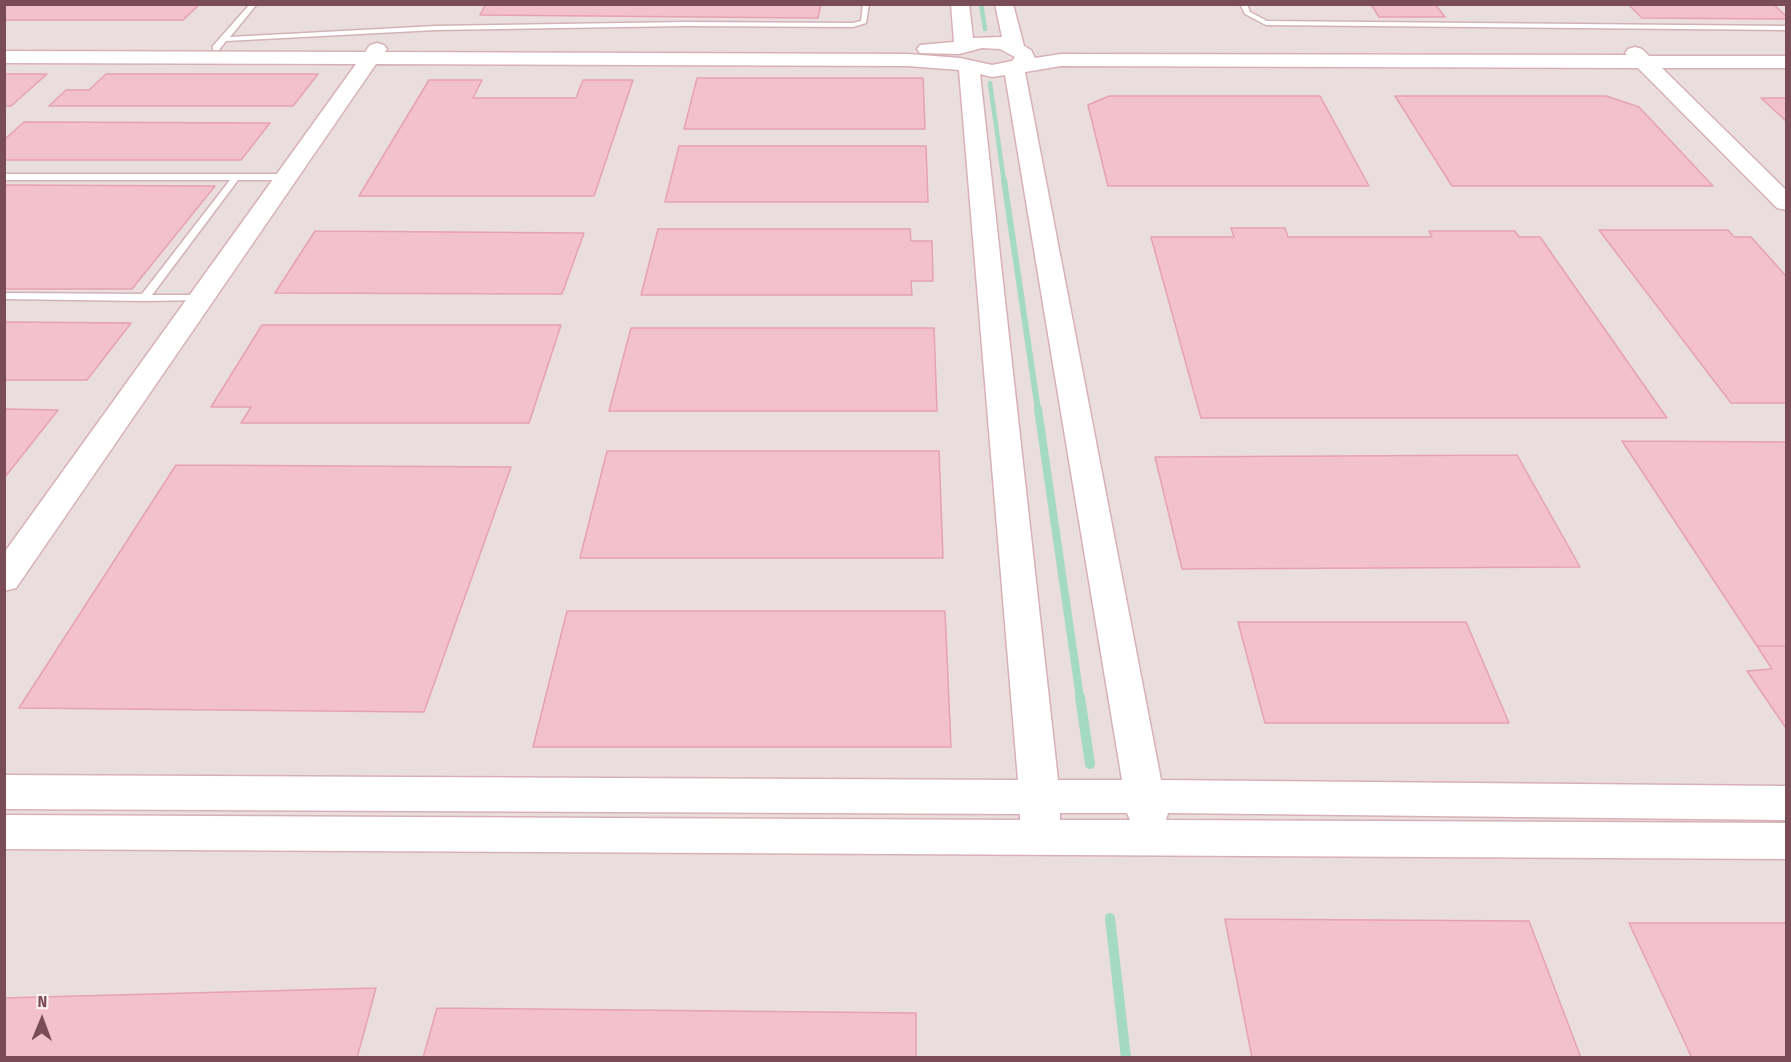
<!DOCTYPE html>
<style>
body{margin:0}
#map{position:relative;width:1791px;height:1062px;overflow:hidden;background:#fdebea;font-family:"Fira Sans Condensed",sans-serif}
canvas{display:block}
.frame{position:absolute;inset:0;border:6px solid #7a4c57;pointer-events:none}
.north{position:absolute;left:12px;top:990px;width:60px;height:60px;-webkit-text-stroke:4px #fff2f2;paint-order:stroke;rotate:1deg;font-size:16px;font-weight:700;line-height:24px;text-align:center;color:#7a4c57}
.north::after{content:'';display:block;margin:auto;width:21px;height:27px;background:#7a4c57;clip-path:polygon(50% 0,100% 100%,50% 72%,0 100%)}
</style>
<div id="map">
<canvas width="1791" height="1062"></canvas>
<div class="frame"></div>
<div class="north">N</div>
</div>
<script>
const c = document.querySelector('canvas').getContext('2d');
c.lineJoin = 'round';
function fillPath(path, color) {
  c.fillStyle = color;
  c.fill(path, 'evenodd');
}
function poly(rows) {
  const path = new Path2D();
  for (const r of rows) {
    path.moveTo(r[0], r[1]);
    for (let i = 2; i < r.length; i += 2) path.lineTo(r[i], r[i + 1]);
  }
  return path;
}
function trace(path, color, width, dash) {
  c.strokeStyle = color;
  c.lineWidth = width;
  c.lineCap = dash ? 'butt' : 'round';
  c.setLineDash(dash || []);
  c.stroke(path);
}
const industrial = poly([
 [5,5,1786,5,1786,1057,5,1057]
]);
const streamFar3 = poly([
 [981,4,985,29],
 [990,83,1004,182]
]);
const streamFar2 = poly([
 [1004,180,1038,410]
]);
const streamFar1 = poly([
 [1038,409,1080,698]
]);
const stream = poly([
 [1080,697,1090,764],
 [1110,918,1126,1058]
]);
const building = poly([
 [4,4,200,4,183,20,4,20,4,4],
 [486,4,821,4,818,18,480,15,486,4],
 [1371,4,1435,4,1445,17,1379,17,1371,4],
 [1628,4,1773,4,1786,16,1786,19,1642,18,1628,4],
 [4,74,47,74,11,106,4,106,4,74],
 [106,74,318,74,293,106,49,106,66,90,89,90,106,74],
 [697,78,923,78,925,129,684,129,697,78],
 [429,80,482,80,473,98,576,98,583,80,633,80,594,196,359,196,429,80],
 [1109,96,1320,96,1369,186,1108,186,1088,105,1109,96],
 [1395,96,1606,96,1639,107,1713,186,1452,186,1395,96],
 [1761,98,1786,98,1786,121,1761,98],
 [24,122,270,123,241,160,4,160,4,140,24,122],
 [679,146,926,146,928,202,665,202,679,146],
 [4,185,215,186,132,289,4,289,4,185],
 [1231,228,1285,228,1288,237,1432,237,1429,231,1515,231,1519,237,1540,237,1667,418,1201,418,1151,237,1234,237,1231,228],
 [658,229,910,229,911,241,932,241,933,281,911,281,912,295,641,295,658,229],
 [1599,230,1728,230,1734,237,1751,237,1786,276,1786,403,1731,403,1599,230],
 [315,231,584,233,562,294,275,293,315,231],
 [4,322,131,323,87,380,4,380,4,322],
 [262,325,561,325,529,423,241,423,251,407,211,407,262,325],
 [631,328,934,328,937,411,609,411,631,328],
 [4,409,58,410,5,477,4,477,4,409],
 [1622,441,1786,442,1786,646,1757,646,1622,441],
 [607,451,939,451,943,558,580,558,607,451],
 [1517,455,1580,567,1182,569,1155,457,1517,455],
 [176,465,511,467,424,712,19,708,176,465],
 [567,611,945,611,951,747,533,747,567,611],
 [1238,622,1466,622,1509,723,1265,723,1238,622],
 [1757,646,1786,646,1786,728,1747,671,1772,669,1757,646],
 [1225,919,1529,921,1581,1058,1252,1058,1225,919],
 [1629,923,1786,923,1786,1058,1692,1058,1629,923],
 [376,988,357,1058,4,1058,4,998,376,988],
 [437,1008,916,1013,916,1058,423,1058,437,1008]
]);
const lane = poly([
 [250,4,257,4,230,37,436,26,685,22,853,23,861,21,863,4,869,4,866,23,853,27,685,26,436,30,226,41,219,50,213,50,213,46,250,4],
 [1240,4,1247,4,1250,12,1267,21,1786,26,1786,30,1266,25,1245,14,1240,4],
 [4,174,287,174,291,177,287,180,238,180,152,295,202,295,205,296,205,300,144,301,4,299,4,293,142,294,230,180,4,180,4,174]
]);
const secondary = poly([
 [951,4,969,4,973,38,1002,37,995,4,1013,4,1024,46,1031,50,1035,58,1061,54,1627,55,1625,53,1628,49,1635,47,1642,49,1649,56,1786,56,1786,68,1662,68,1786,190,1786,210,1777,208,1638,68,1061,66,1025,72,1161,780,1786,786,1786,820,1168,813,1166,820,1786,823,1786,859,4,849,4,815,1020,820,1020,814,4,809,4,775,1018,780,959,70,908,66,376,64,16,588,4,591,4,553,356,64,4,63,4,51,365,52,370,45,377,43,384,45,387,49,385,52,908,54,960,58,992,65,1012,61,1015,57,1000,49,982,48,959,54,920,53,917,49,920,45,954,42,951,4],
 [980,74,992,77,1005,75,1122,780,1058,780,980,74],
 [1060,813,1127,813,1130,820,1060,820,1060,813]
]);
fillPath(industrial, '#eaddde');
trace(streamFar3, '#a3dac1', 4.5);
trace(streamFar2, '#a3dac1', 6);
trace(streamFar1, '#a3dac1', 8);
trace(stream, '#a3dac1', 10);
fillPath(building, '#f3c1cc');
trace(building, '#e7a1b1', 1.5);
trace(lane, '#d3b2b7', 3);
trace(secondary, '#d8b1b8', 3);
fillPath(lane, '#fff');
fillPath(secondary, '#fff');
</script>
